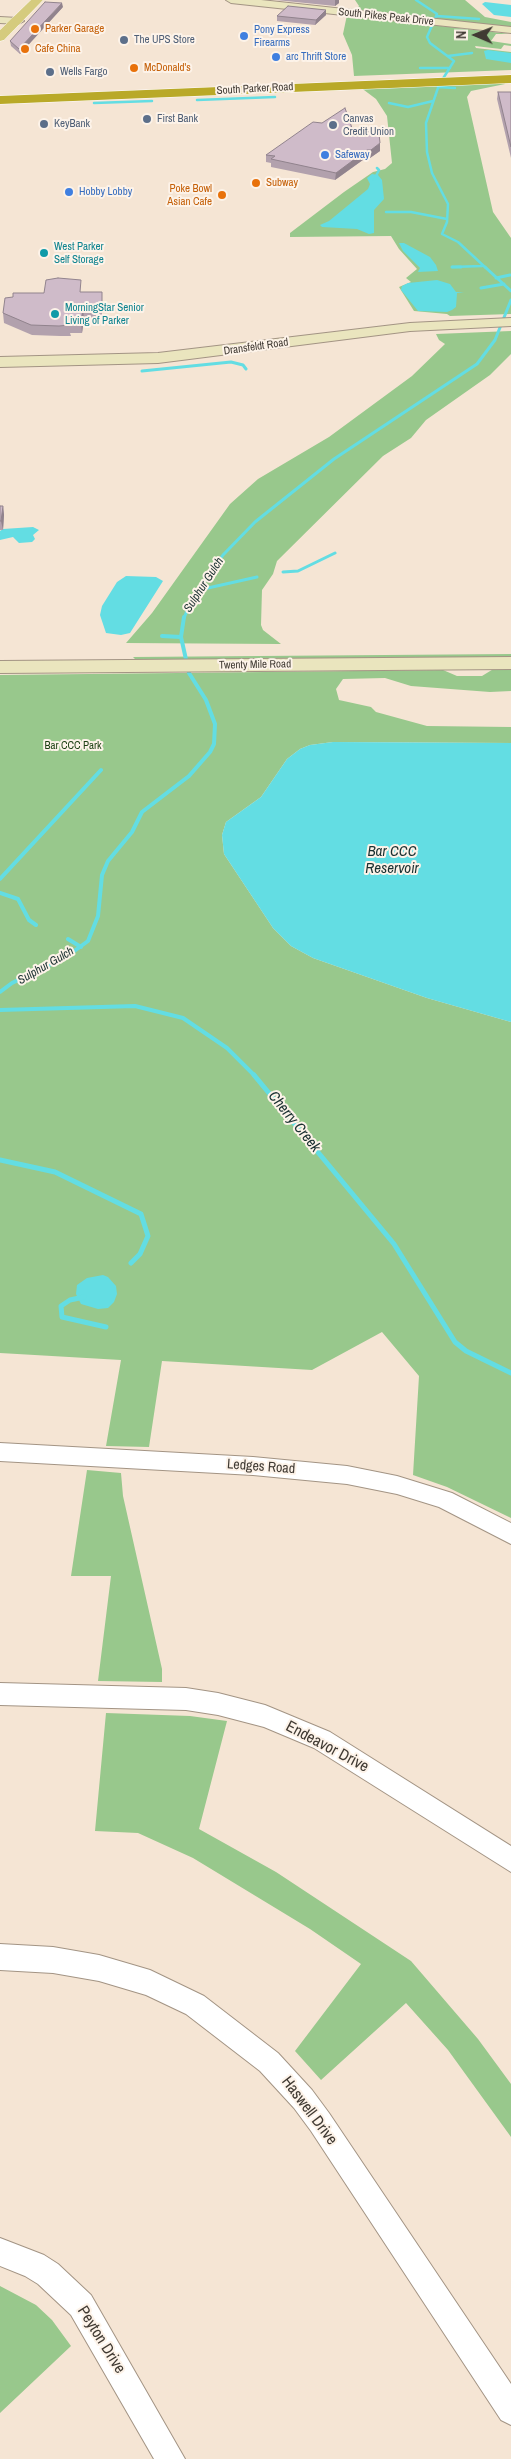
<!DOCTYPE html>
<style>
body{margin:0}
#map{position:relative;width:511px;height:2459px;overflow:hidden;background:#f5e5d4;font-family:"Archivo Narrow",sans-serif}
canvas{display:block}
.north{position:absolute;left:451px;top:10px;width:50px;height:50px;-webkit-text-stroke:4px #fdf3e9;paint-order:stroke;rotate:271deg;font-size:14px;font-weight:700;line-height:20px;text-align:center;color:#403a33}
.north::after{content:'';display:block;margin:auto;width:18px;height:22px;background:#403a33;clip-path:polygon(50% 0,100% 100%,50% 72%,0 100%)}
</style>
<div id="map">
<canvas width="511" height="2459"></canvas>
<div class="north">N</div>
</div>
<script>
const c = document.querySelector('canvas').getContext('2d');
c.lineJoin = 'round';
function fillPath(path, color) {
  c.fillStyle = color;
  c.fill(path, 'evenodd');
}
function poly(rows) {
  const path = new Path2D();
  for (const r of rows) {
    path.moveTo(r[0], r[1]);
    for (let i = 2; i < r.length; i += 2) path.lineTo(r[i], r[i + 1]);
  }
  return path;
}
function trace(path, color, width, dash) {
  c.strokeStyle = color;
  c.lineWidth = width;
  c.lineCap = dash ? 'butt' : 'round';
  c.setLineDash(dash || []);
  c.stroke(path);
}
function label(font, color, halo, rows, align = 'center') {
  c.font = font + ' "Archivo Narrow",sans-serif';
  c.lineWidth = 4;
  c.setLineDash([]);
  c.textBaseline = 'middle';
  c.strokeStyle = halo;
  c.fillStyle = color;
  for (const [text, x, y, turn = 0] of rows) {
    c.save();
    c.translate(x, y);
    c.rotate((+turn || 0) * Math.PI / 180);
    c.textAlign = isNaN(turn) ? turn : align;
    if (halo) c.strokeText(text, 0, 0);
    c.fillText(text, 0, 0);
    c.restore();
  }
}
const green = poly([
 [355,0,465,0,485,17,511,22,511,27,356,11,359,6],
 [347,15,510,34,496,34,491,41,511,44,511,46,504,45,501,49,475,46,476,48,511,52,511,70,354,76,352,55,343,34],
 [504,82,505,84,471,91,467,97,493,212,511,238,511,314,450,316,447,314,414,311,399,287,411,282,406,278,417,269,399,249,391,236,290,237,290,233,344,192,373,172,385,169,392,163,387,116,376,99,360,87],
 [511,331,511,354,490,375,426,420,411,438,383,456,277,561,273,574,262,590,261,625,263,630,281,644,126,643,152,613,230,504,258,479,329,437,412,376,445,344,439,340,436,334],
 [511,654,511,659,136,660,133,657],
 [495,668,511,668,511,691,490,692,411,686,385,678,343,679,336,689,339,700,371,707,376,712,427,726,511,727,511,743,333,742,310,745,300,749,287,759,261,797,226,822,222,835,224,854,273,928,291,946,313,958,427,998,511,1022,511,1518,447,1487,413,1475,419,1376,382,1332,312,1370,162,1361,149,1447,106,1446,121,1360,0,1353,0,675,443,670,457,676,482,676],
 [87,1470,121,1473,123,1496,162,1669,162,1682,98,1681,111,1576,71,1576],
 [106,1713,190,1716,227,1721,199,1829,276,1872,411,1961,478,2039,511,2084,511,2137,448,2050,406,2003,321,2080,295,2051,361,1964,310,1929,193,1858,138,1833,95,1831],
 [0,2286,36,2305,52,2320,71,2346,0,2413]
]);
const water = poly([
 [485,2,511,5,511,17,494,15,482,4],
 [488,50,511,53,511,63,486,59,484,51],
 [372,174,378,175,382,180,384,199,374,210,374,233,369,234,357,229,322,227,320,225,329,221,368,189,370,184,367,178],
 [399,243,404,243,430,257,436,265,438,271,418,272,420,268,403,251],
 [437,280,450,284,456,292,464,292,457,293,456,307,452,310,447,312,418,311,401,290,402,286,408,283],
 [33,527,39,530,33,535,35,539,32,542,19,543,13,537,0,540,0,531,3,529],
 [126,576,156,577,163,581,130,633,121,635,106,633,100,615,102,606,117,582],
 [333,742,511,743,511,1022,427,998,313,958,291,946,273,928,224,854,222,835,226,822,261,797,287,759,300,749,310,745],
 [103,1275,108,1277,116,1286,117,1294,114,1302,108,1308,98,1309,81,1304,76,1294,77,1285,87,1278]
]);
const streamFar3 = poly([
 [416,0,437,14,427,37,430,43,454,61,439,85,426,123,427,152,432,173,448,204,447,222,442,234,458,242,486,268],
 [437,16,479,19],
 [448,56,472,53],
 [420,68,450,68],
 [438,87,455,88],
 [197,100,275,97],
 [94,103,152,101],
 [389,103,408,107,433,101],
 [374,180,379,170,377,168],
 [386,212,411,212,447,219],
 [452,267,482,266]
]);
const streamFar2 = poly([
 [452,267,461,267],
 [485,267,511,291],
 [496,278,510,275],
 [481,288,504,284],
 [142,371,231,362,243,365,246,369],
 [283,572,298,571,335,553],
 [199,590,257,577],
 [184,618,192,599,223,555,255,522,334,459,477,364,495,340,511,300]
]);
const streamFar1 = poly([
 [162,636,181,637],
 [0,879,101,770],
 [0,893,18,899,29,920,36,925],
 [68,939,81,947],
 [0,992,12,983,66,957,88,941,98,916,102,875,108,861,132,832,142,812,189,776,210,752,214,744,215,724,206,700,189,673,181,637,184,617],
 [0,1010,135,1006,183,1018,227,1048,255,1076]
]);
const stream = poly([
 [254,1075,394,1244,455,1342,466,1351,511,1373],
 [0,1160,55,1172,141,1214,148,1236,140,1254,131,1263],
 [84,1297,70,1300,61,1306,62,1317,106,1327]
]);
const street = poly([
 [0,1443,253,1457,347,1466,397,1476,452,1493,511,1523,511,1544,439,1507,397,1494,347,1484,253,1475,0,1461,0,1443],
 [0,1683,186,1688,218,1693,265,1705,330,1732,511,1846,511,1872,314,1748,264,1727,218,1715,186,1710,0,1705,0,1683],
 [0,1944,53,1947,99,1955,150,1970,204,1996,278,2053,312,2090,329,2113,511,2384,511,2425,501,2420,311,2131,294,2108,260,2071,186,2014,146,1995,99,1981,53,1973,0,1970,0,1944],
 [0,2238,44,2255,58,2264,91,2295,185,2459,154,2459,71,2315,38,2284,25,2276,0,2266,0,2238]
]);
const secondary = poly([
 [226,0,261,0,511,27,511,33,231,3,226,0],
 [0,17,18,18,24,21,18,24,0,23,0,17],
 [511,318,511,326,410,331,158,363,0,367,0,357,158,353,410,323,511,318],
 [511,657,511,669,0,673,0,661,511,657]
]);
const primary = poly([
 [31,0,43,0,4,40,0,41,0,30,31,0]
]);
const highway = poly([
 [511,75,511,83,0,104,0,96,511,75]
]);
const wall = poly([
 [276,0,339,0,339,3,335,6],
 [63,7,20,54,11,46,10,41],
 [326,15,315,25,277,21,277,16],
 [498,92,511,92,511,158,497,99],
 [352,128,380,151,370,158,367,157,335,180,271,167,271,163,266,162,266,155],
 [82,292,102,302,102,318,84,319,82,333,70,333,71,336,60,336,32,335,4,323,3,313,44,293],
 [0,506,3,506,4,515,3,530,0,530]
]);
const shadedWall = poly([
 [335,0,339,0,339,3,335,6],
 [62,3,63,7,20,54,19,49],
 [326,10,326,15,315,25,316,20],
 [380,143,380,151,370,158,371,150],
 [367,150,367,157,335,180,336,173],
 [83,308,84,319,82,333,81,322],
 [3,506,4,515,3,530,1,521]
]);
const building = poly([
 [45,2,62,3,19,49,10,41,45,2],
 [288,6,326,10,316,20,277,16,288,6],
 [498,92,511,92,511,147,498,92],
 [345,108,352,128,379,134,380,143,371,150,367,150,336,173,271,159,275,156,266,155,313,122,322,123,345,108],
 [58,278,81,280,80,292,102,292,102,307,83,308,81,322,69,322,70,325,59,326,31,325,3,313,5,298,13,297,13,293,44,293,46,280,58,278],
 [0,506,3,506,1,521,0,521,0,506]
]);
const markers = [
 [35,29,5,"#e8710a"],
 [244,36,5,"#3f7fe0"],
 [124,40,5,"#5c6f8a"],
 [25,49,5,"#e8710a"],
 [276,57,5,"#3f7fe0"],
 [134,68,5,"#e8710a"],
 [50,72,5,"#5c6f8a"],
 [147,119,5,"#5c6f8a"],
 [44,124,5,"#5c6f8a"],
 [333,125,5,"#5c6f8a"],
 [325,155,5,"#3f7fe0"],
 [256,183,5,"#e8710a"],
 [69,192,5,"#3f7fe0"],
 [222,195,5,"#e8710a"],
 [44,253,5,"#0f9aa8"],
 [55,314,5,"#0f9aa8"]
];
const farStreetnames = [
 ["South Pikes Peak Drive",386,17,6],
 ["South Parker Road",255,89,-3],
 ["Dransfeldt Road",256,347,-8],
 ["Twenty Mile Road",255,665,-1]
];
const farFoodnames = [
 ["Parker Garage",45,29],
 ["Cafe China",35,49],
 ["McDonald's",144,68],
 ["Subway",266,183],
 ["Poke Bowl",212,189,"right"],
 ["Asian Cafe",212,202,"right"]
];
const farShopnames = [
 ["Pony Express",254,30],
 ["Firearms",254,43],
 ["arc Thrift Store",286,57],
 ["Safeway",335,155],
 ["Hobby Lobby",79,192]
];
const farServicenames = [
 ["The UPS Store",134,40],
 ["Wells Fargo",60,72],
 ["First Bank",157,119],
 ["Canvas",343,119],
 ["Credit Union",343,132],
 ["KeyBank",54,124]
];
const farCulturenames = [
 ["West Parker",54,247],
 ["Self Storage",54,260],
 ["MorningStar Senior",65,308],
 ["Living of Parker",65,321]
];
const farParknames = [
 ["Bar CCC Park",73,746]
];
const farWaternames = [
 ["Sulphur Gulch",204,585,-57],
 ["Sulphur Gulch",46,966,-30]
];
const streetNames = [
 ["Ledges Road",261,1467,4]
];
const waterNames = [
 ["Bar CCC",392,852],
 ["Reservoir",392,869],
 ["Cherry Creek",294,1122,51]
];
const nearStreetnames = [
 ["Endeavor Drive",327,1747,28],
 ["Haswell Drive",309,2111,53],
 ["Peyton Drive",101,2340,58]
];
fillPath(green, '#98c88c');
fillPath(water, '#63dde3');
trace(streamFar3, '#63dde3', 2.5);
trace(streamFar2, '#63dde3', 3);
trace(streamFar1, '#63dde3', 4);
trace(stream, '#63dde3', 5);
trace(street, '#a39484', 2);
trace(secondary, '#a39484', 2);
trace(primary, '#fff', 1);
trace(highway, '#fff', 1);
fillPath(street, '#fff');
fillPath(secondary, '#eae5be');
fillPath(primary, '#d5cb7e');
fillPath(highway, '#b9a928');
fillPath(wall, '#b2a1ad');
fillPath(shadedWall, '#91838d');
fillPath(building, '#cfbbc9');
trace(building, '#91838d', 1);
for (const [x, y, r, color] of markers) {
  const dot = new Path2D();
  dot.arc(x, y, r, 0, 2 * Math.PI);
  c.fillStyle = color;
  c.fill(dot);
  trace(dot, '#fdf3e9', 2);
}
label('11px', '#403a33', '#fdf3e9', farStreetnames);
label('11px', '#c56008', '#fdf3e9', farFoodnames, 'left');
label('11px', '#366cbe', '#fdf3e9', farShopnames, 'left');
label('11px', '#4e5e75', '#fdf3e9', farServicenames, 'left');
label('11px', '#0d838f', '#fdf3e9', farCulturenames, 'left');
label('11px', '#1b3f12', '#fdf3e9', farParknames);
label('italic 12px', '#1a3031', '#fdf3e9', farWaternames);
label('14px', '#403a33', '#fdf3e9', streetNames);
label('italic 15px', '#1a3031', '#fdf3e9', waterNames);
label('16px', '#403a33', '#fdf3e9', nearStreetnames);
</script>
